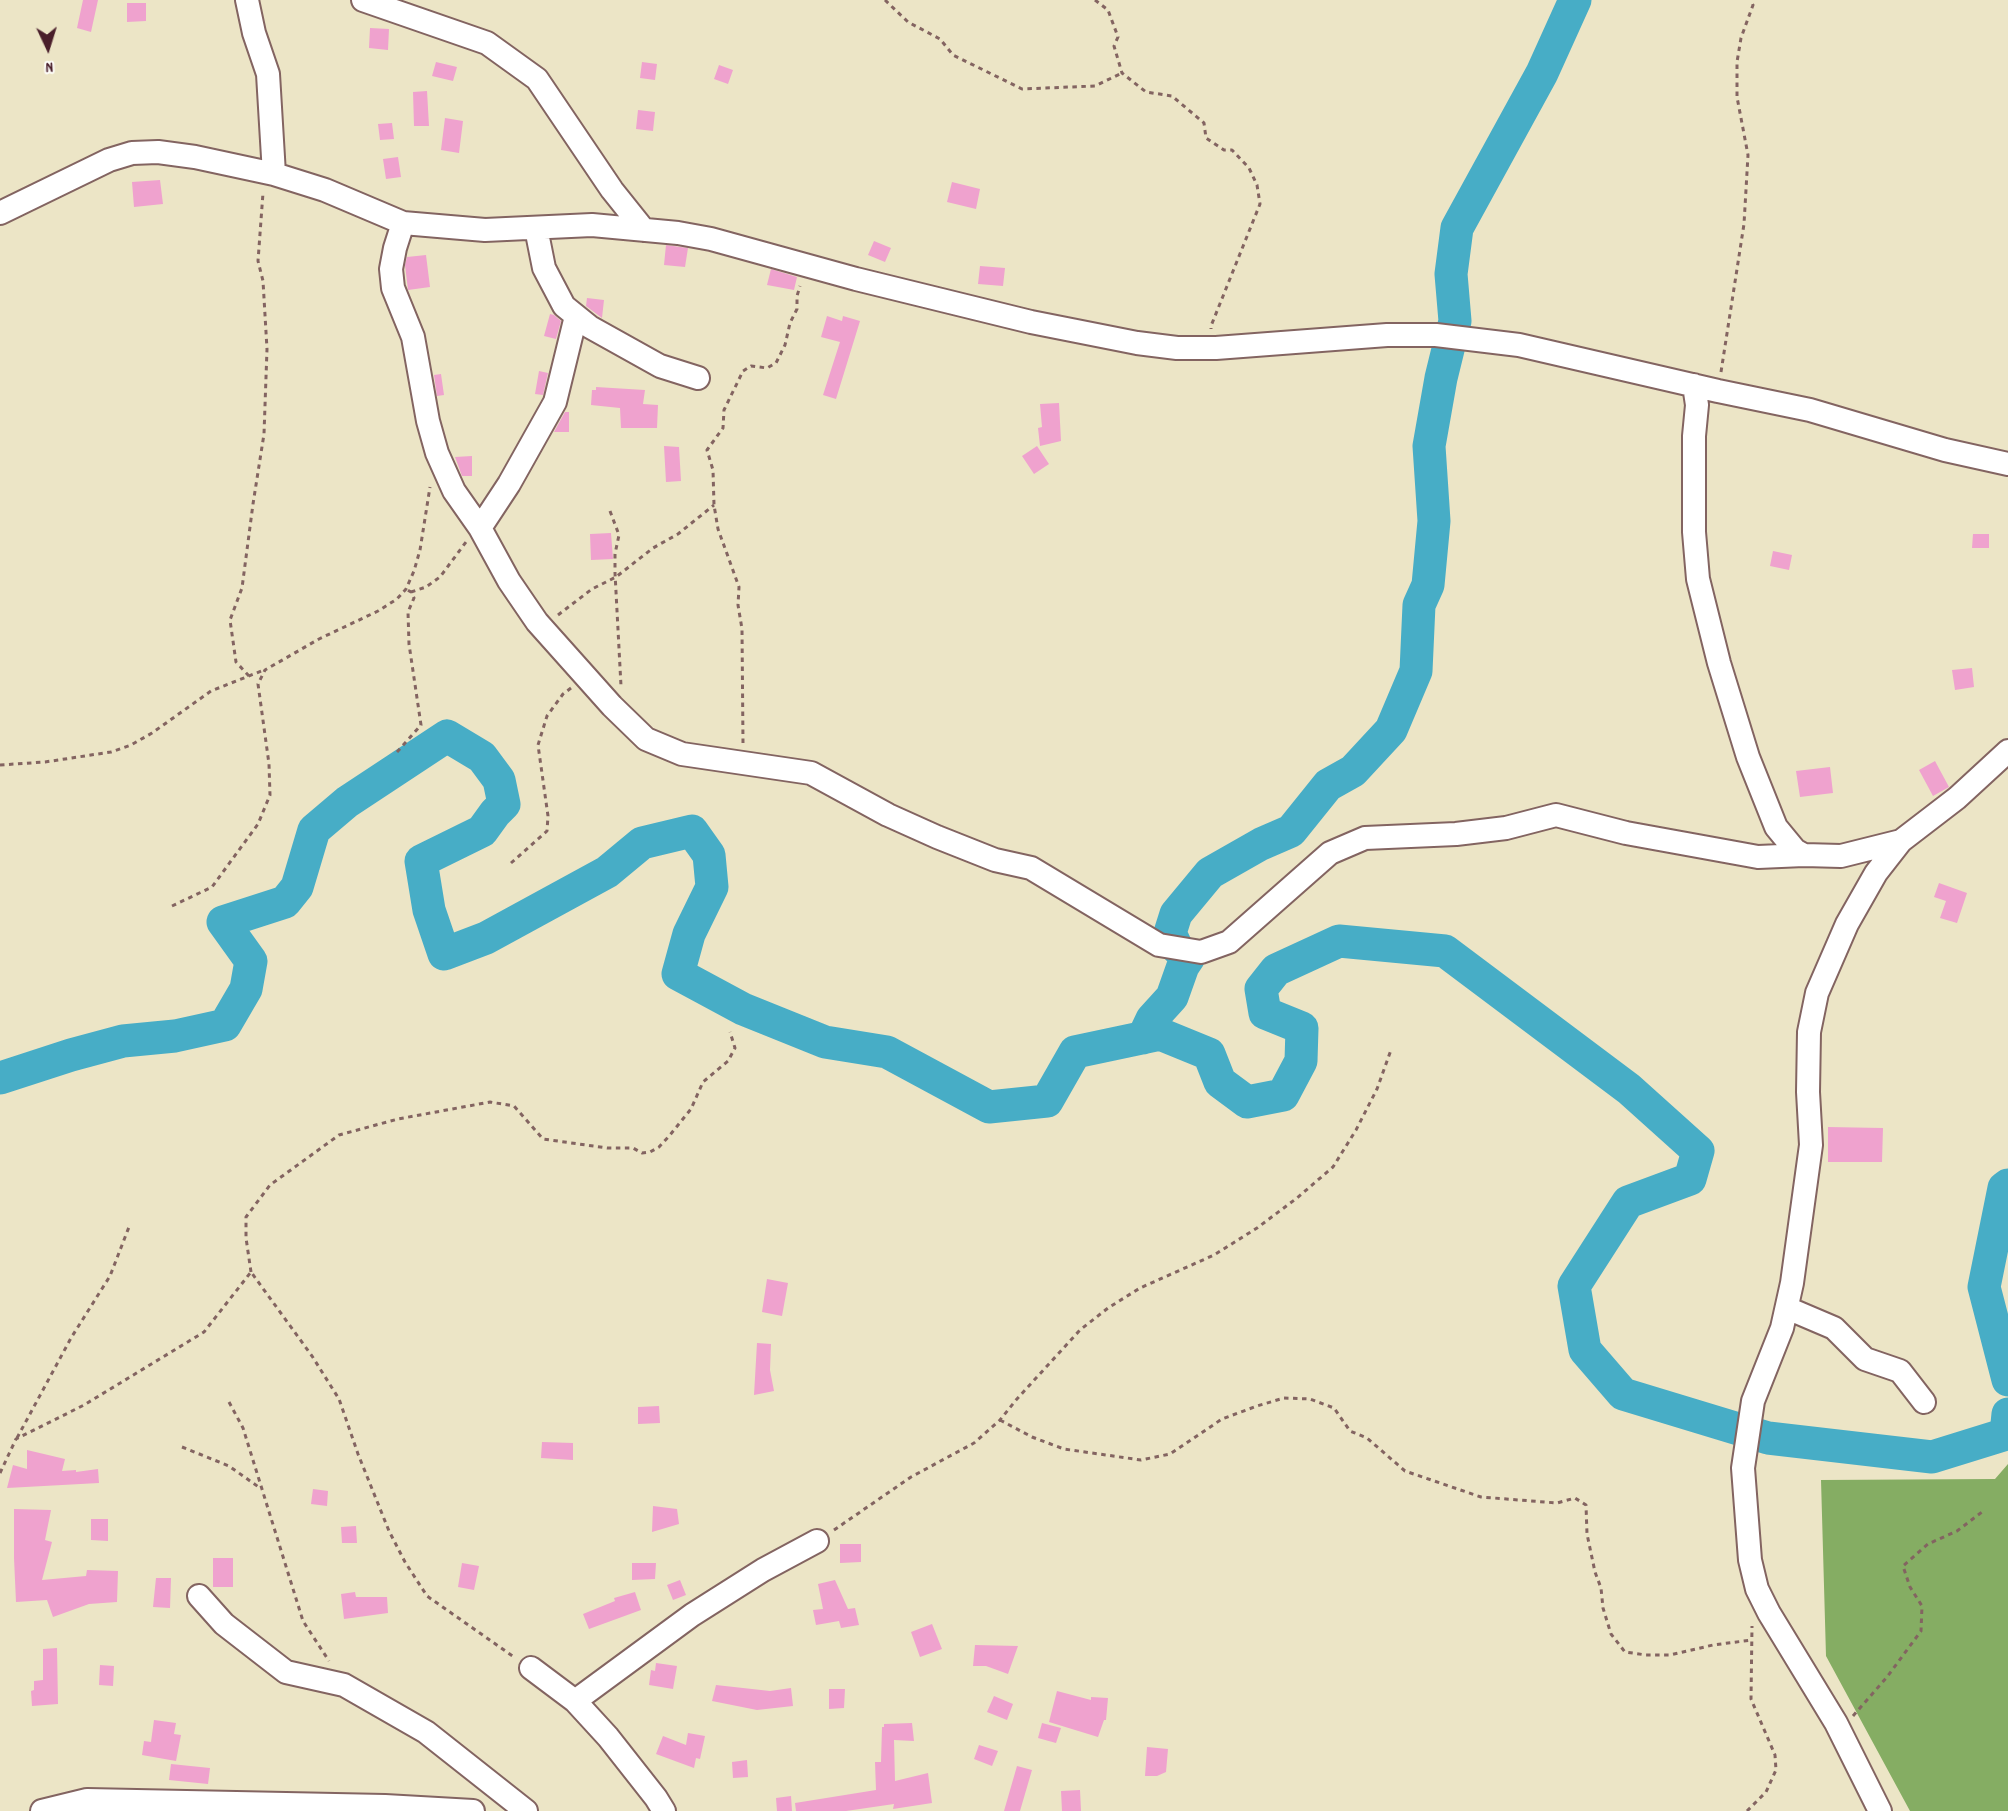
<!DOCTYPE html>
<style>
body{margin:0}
#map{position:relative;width:2008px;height:1811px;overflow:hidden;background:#ece5c6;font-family:Dekko,sans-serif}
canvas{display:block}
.north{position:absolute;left:18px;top:18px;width:60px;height:60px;-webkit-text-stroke:4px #fdfcf7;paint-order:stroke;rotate:176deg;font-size:16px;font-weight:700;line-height:24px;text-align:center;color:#4a1f2b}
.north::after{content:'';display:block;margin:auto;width:21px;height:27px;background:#4a1f2b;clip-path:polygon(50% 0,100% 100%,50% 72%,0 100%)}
</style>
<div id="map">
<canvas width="2008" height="1811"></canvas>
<div class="north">N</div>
</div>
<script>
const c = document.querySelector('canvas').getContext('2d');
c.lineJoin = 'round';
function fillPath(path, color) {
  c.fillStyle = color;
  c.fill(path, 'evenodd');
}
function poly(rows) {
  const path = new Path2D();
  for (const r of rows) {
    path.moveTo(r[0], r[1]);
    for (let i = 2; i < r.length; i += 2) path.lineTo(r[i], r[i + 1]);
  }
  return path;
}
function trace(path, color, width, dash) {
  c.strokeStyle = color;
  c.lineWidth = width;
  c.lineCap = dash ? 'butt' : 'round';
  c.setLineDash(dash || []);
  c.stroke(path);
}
const forest = poly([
 [2008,1464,2008,1811,1910,1811,1826,1656,1821,1480,1995,1479]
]);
const river = poly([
 [1143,1038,1152,1019,1172,997,1183,966,1189,957,1177,948,1170,933,1176,914,1210,873,1261,844,1291,831,1328,785,1353,771,1391,730,1416,671,1419,605,1428,585,1434,521,1429,446,1441,378,1455,321,1451,274,1457,228,1542,73,1575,0],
 [0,1078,71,1055,123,1041,175,1036,225,1025,246,989,251,961,223,922,285,902,297,887,314,830,347,802,447,736,482,757,499,780,504,804,495,813,482,831,421,861,429,910,444,954,486,938,607,872,642,843,692,831,709,855,712,887,689,934,678,974,743,1009,825,1042,887,1052,989,1107,1047,1101,1075,1052,1160,1034,1209,1054,1220,1082,1247,1102,1283,1095,1301,1061,1302,1028,1265,1013,1261,989,1276,970,1339,941,1445,951,1629,1089,1698,1151,1690,1179,1628,1202,1574,1286,1585,1350,1623,1394,1768,1438,1932,1457,2006,1434,2008,1414],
 [2008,1185,2004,1188,1984,1287,2008,1380]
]);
const building = poly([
 [83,0,98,0,91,32,77,28],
 [127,3,146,3,146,21,127,22],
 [370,28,389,29,388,50,369,48],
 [436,62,457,67,453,81,432,76],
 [642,62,657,64,655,80,640,78],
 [719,65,733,70,728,84,714,79],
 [427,91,429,126,414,126,413,92],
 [638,110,655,112,653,131,636,129],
 [445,118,463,121,459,153,441,150],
 [392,123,394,139,380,140,378,124],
 [398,157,401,177,386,179,383,159],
 [160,180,163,204,134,207,132,182],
 [952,182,980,189,976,209,947,202],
 [874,241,891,248,885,262,868,255],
 [666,245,688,248,685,267,664,265],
 [426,255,430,287,408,290,405,265,407,257],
 [980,266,1005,268,1003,286,978,284],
 [771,269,797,277,794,290,767,285],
 [587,298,604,300,602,318,586,306],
 [550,314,554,315,561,321,556,339,544,336],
 [827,316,842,321,843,316,860,321,836,399,823,395,840,342,821,337],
 [539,371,548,373,543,395,535,394],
 [441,374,444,395,437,396,434,375],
 [596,387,645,390,643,404,658,405,657,428,621,428,620,408,591,405,592,390,596,390],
 [1059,403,1061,441,1040,446,1038,428,1042,427,1040,404],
 [565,412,569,412,569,432,554,432],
 [664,446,679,447,681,481,666,482],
 [1037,446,1049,464,1034,474,1022,456],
 [472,456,472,476,462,476,455,457],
 [611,533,613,559,591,560,590,534],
 [1973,534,1989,534,1989,548,1972,548],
 [1773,551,1792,555,1789,570,1770,566],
 [1972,668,1974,687,1955,690,1952,670],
 [1935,761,1949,787,1933,796,1919,770],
 [1830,767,1833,793,1800,797,1796,771],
 [1939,883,1967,893,1957,923,1940,918,1946,901,1934,897],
 [1828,1127,1883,1128,1882,1162,1828,1162],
 [767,1279,788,1283,782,1316,762,1312],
 [757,1343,771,1344,770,1370,774,1391,754,1395],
 [659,1406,660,1423,638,1424,638,1407],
 [542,1442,573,1443,573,1460,541,1458],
 [27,1450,65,1459,62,1471,76,1470,76,1472,98,1469,99,1483,7,1488,13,1465,27,1469],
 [313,1489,328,1491,327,1506,311,1504],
 [653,1506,677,1509,679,1524,652,1532],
 [14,1509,51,1510,45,1540,52,1542,42,1580,86,1576,87,1570,118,1571,117,1602,89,1604,53,1617,47,1600,16,1602,14,1558],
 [91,1519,108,1519,108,1541,91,1540],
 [356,1526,357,1543,342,1543,341,1527],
 [840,1544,861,1544,861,1562,840,1563],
 [213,1558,233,1558,233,1587,213,1587],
 [462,1563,479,1566,474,1590,458,1587],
 [632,1563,656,1563,655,1579,632,1580],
 [156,1578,171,1578,170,1608,153,1607],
 [680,1580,686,1595,673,1600,667,1585],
 [835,1580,848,1609,855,1608,859,1625,841,1628,839,1621,816,1625,813,1610,823,1609,818,1584],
 [355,1592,356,1597,387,1597,388,1613,344,1619,341,1594],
 [635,1592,641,1610,589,1629,583,1614,615,1601,614,1598],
 [932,1624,942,1649,920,1657,911,1632],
 [975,1645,1018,1646,1008,1674,986,1666,973,1666],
 [57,1648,58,1704,32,1706,31,1691,34,1690,34,1681,43,1680,43,1649],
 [656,1663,677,1666,673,1689,649,1685,651,1670,655,1671],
 [100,1665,114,1666,113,1686,99,1685],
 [716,1685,770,1691,791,1688,793,1706,757,1710,712,1701],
 [829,1689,845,1689,844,1708,829,1709],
 [1057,1691,1091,1700,1091,1697,1108,1698,1106,1720,1104,1720,1098,1737,1049,1722],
 [994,1696,1013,1704,1007,1720,987,1712],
 [154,1720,176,1723,174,1734,181,1735,176,1761,142,1755,144,1741,151,1742],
 [912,1723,914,1741,894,1740,895,1781,928,1773,932,1803,893,1809,894,1804,846,1811,796,1811,795,1803,876,1790,875,1762,881,1762,882,1727,884,1727,884,1724],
 [1042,1723,1061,1728,1056,1743,1038,1738],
 [688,1733,705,1736,700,1759,696,1758,694,1768,656,1754,663,1736,686,1745],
 [979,1745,998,1751,992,1766,974,1759],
 [1147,1747,1168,1749,1166,1772,1157,1776,1145,1776],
 [747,1760,748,1777,733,1778,732,1762],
 [171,1764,210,1768,208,1784,169,1780],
 [1017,1766,1032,1770,1020,1811,1004,1811],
 [1080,1790,1081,1811,1062,1811,1061,1791],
 [791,1796,792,1811,777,1811,776,1798]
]);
const path = poly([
 [885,0,908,22,940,39,953,55,1022,89,1095,86,1122,73],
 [1095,0,1108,10,1118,37,1114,46,1122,73,1146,92,1172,96,1204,123,1206,138,1224,150,1232,150,1249,168,1257,185,1260,204,1211,326,1211,329],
 [1721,372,1744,224,1748,155,1737,97,1737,62,1741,38,1753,5,1751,0],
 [610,511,619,535,615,554,615,573,621,686],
 [411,592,426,587,440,577,466,542],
 [558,615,592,589,616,577,653,548,678,534,714,505],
 [249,676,236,662,230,620,242,588,253,504,264,434,267,349,263,281,258,261,263,193],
 [743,743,742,629,738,605,739,587,718,529,714,505,713,470,707,450,723,428,724,410,743,371,751,366,767,368,776,363,785,345,790,323,797,309,797,296,800,286],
 [397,752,421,725,409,644,408,612,414,598,411,592,406,589],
 [0,765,45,762,111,752,131,745,152,733,211,691,264,670],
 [511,863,547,831,548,816,538,745,547,716,563,694,571,688],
 [172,906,212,887,258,824,270,795,269,764,258,684,265,670,319,639,378,611,397,599,406,589,414,571,420,550,430,487],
 [251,1272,246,1238,246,1217,270,1185,339,1135,398,1119,490,1102,514,1106,543,1139,607,1148,633,1148,642,1153,650,1152,659,1147,670,1135,691,1109,703,1082,728,1061,735,1048,730,1032],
 [229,1402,243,1428,303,1621,329,1661],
 [1000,1420,1032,1437,1064,1449,1141,1460,1170,1454,1222,1419,1257,1406,1284,1398,1310,1399,1334,1408,1350,1431,1367,1438,1405,1471,1481,1497,1557,1503,1575,1498,1586,1505,1587,1534,1595,1572,1601,1588,1603,1608,1611,1634,1625,1652,1646,1655,1670,1655,1713,1645,1752,1640],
 [17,1438,71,1338,110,1276,129,1227],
 [182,1447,229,1466,260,1488],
 [0,1473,16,1439,84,1405,204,1332,251,1272,312,1356,339,1399,358,1454,389,1531,405,1562,427,1596,514,1657],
 [834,1530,911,1477,974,1443,1000,1420,1016,1400,1080,1330,1108,1308,1140,1288,1214,1255,1257,1228,1297,1198,1333,1167,1356,1130,1377,1089,1391,1050],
 [1853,1716,1887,1677,1921,1631,1922,1606,1910,1587,1903,1566,1928,1544,1957,1531,1982,1512],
 [1747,1811,1766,1792,1776,1770,1775,1755,1751,1699,1752,1626]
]);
const minor = poly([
 [247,0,254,33,268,74,274,174],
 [363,0,487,43,537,79,612,190,644,230],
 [0,213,109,160,132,153,158,152,195,157,274,174,325,190,403,223,485,230,592,225,678,233,711,239,856,279,1031,322,1137,343,1177,348,1216,348,1387,335,1436,335,1519,345,1718,391,1810,410,1945,450,2008,464],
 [403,223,395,248,391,269,393,288,413,337,428,421,437,453,454,491,480,528,509,581,537,622,612,706,646,739,682,754,811,773,888,815,937,837,995,860,1031,868,1159,945,1201,952,1229,942,1330,853,1365,838,1456,834,1506,828,1556,815,1626,833,1758,857,1804,855],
 [536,228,544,268,564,306,590,327,660,366,698,378],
 [1694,385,1697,405,1694,436,1694,532,1698,579,1719,663,1748,757,1776,827,1795,850,1804,855,1841,856,1901,841],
 [480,528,509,484,555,402,576,316],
 [1787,1308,1834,1328,1865,1359,1900,1371,1924,1402],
 [199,1596,224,1624,286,1672,344,1685,426,1732,526,1811],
 [531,1668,575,1701,608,1737,656,1798,664,1811],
 [575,1701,692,1615,763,1570,817,1541],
 [42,1811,87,1800,385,1806,473,1811],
 [1880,1811,1836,1723,1769,1613,1757,1589,1750,1560,1743,1468,1753,1401,1782,1328,1792,1283,1811,1145,1808,1092,1809,1032,1817,993,1847,924,1876,873,1901,841,1957,798,2008,751]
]);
fillPath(forest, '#85ad63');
trace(river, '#47adc6', 33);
fillPath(building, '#efa2ce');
trace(minor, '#836461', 26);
trace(path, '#836461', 3, [4.5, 4.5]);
trace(minor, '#fff', 22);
</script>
